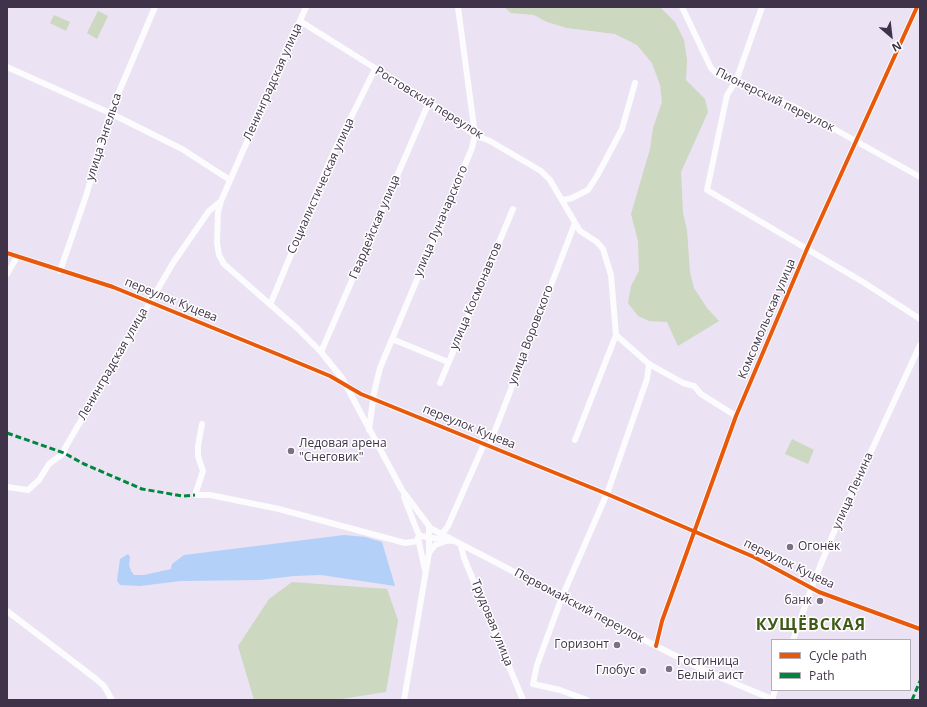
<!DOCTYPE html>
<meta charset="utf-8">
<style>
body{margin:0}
#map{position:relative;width:927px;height:707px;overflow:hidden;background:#ebe2f3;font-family:"Open Sans",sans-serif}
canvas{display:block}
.frame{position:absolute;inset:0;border:8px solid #3f3349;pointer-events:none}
.legend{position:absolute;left:771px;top:639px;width:140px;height:52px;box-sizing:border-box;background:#fff;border:1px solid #b2adb6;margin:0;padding:5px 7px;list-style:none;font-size:12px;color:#3f3349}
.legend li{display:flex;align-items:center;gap:8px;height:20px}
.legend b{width:20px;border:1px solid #b2adb6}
.north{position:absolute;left:871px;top:16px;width:40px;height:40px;-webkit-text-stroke:3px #fff;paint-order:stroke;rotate:152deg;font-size:11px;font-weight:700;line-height:16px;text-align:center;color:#3f3349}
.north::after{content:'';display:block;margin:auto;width:14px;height:18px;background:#3f3349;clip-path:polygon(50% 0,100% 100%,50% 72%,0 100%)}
</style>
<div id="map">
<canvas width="927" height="707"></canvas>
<div class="frame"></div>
<ul class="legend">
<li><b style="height:5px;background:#e8590c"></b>Cycle path</li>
<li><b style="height:5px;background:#00873e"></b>Path</li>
</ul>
<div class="north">N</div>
</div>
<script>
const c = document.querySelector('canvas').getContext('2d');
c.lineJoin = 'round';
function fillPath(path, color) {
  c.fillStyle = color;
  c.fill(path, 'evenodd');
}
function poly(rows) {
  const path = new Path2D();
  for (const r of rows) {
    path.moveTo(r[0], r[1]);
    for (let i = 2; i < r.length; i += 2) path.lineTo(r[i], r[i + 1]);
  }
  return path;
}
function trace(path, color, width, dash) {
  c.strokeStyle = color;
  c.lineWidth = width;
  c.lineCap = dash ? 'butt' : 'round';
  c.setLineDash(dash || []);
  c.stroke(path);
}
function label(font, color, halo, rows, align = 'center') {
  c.font = font + ' "Open Sans",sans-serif';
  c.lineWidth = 3;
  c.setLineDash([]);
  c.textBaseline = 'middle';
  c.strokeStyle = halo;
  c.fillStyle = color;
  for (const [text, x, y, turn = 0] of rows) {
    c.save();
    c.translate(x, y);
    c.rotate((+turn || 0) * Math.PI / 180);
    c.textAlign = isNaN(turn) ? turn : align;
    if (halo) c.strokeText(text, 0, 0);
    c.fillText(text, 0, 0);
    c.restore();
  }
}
const green = poly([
 [504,7,660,7,675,22,684,40,687,60,686,80,705,99,708,112,681,172,683,213,687,230,690,272,694,288,707,308,719,321,678,346,667,322,649,321,638,316,628,303,631,286,639,271,638,241,631,214,650,149,653,128,662,102,660,85,652,63,637,45,615,34,567,28,547,22,534,15,511,13],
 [98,11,108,16,97,39,87,33],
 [54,15,70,22,66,31,50,23],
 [792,439,814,450,808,464,785,454],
 [292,582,387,589,398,620,386,692,335,700,254,700,238,646,269,599]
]);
const water = poly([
 [344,535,365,537,382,542,395,586,321,575,294,576,260,580,180,581,140,586,120,585,117,581,120,559,128,554,130,557,129,565,131,571,134,575,144,575,171,569,172,564,184,555]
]);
const minor = poly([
 [306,7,221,201,218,212,217,243,219,255,224,264,297,328,321,352,342,378,402,490,429,526,429,553,404,700],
 [682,7,711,68,718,75,795,107,920,177],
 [762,7,736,81,727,95,707,190,863,282,920,319],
 [300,21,429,102,475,135,490,141,541,171,550,180,580,231,597,242,603,249,611,275,616,335,649,364,683,383,694,386,701,394,736,416],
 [7,67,110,113,182,149,230,180],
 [563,200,572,198,588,190,597,176,622,129,635,83],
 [7,253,113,287,277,354,330,376,361,394,607,494,754,557,819,592,920,629],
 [60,271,86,196,110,113,155,7],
 [7,274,17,257],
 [270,305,331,158,375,69],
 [392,339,448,362],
 [321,352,429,102],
 [440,383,513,209],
 [202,424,198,446,198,456,203,471,195,495,210,495,279,509,405,543,418,541],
 [369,430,374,393,380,368,472,148,475,135,458,7],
 [575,440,616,335],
 [489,446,575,223],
 [7,487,28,490,39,480,49,464,64,453,65,448,173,263,209,211,221,201],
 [607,494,647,379,649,364],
 [404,497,418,533,421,536,451,541],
 [430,528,656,646,712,674,772,699],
 [442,534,448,526,484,444],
 [418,538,425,570],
 [461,546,464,558,523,700],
 [429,553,435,545,446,541],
 [7,611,96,679,104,686,112,700],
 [793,640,814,581,834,532,920,345],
 [656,646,662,621,736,416,807,249,917,7],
 [587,700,560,690,533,684,537,665,562,597,605,498],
 [772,700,775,690]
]);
const quiet = poly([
 [7,433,64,453,84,464,142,489,183,496,195,495],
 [912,700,920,681]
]);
const cycleway = poly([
 [7,253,113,287,277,354,330,376,361,394,607,494,754,557,819,592,920,629],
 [656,646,662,621,736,416,807,249,917,7]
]);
const markers = [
 [291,451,4,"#7b7084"],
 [790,547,4,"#7b7084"],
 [820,601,4,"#7b7084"],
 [617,645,4,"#7b7084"],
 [669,669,4,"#7b7084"],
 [643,671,4,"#7b7084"]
];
const streetNames = [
 ["Ленинградская улица",273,82,-66],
 ["Пионерский переулок",775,100,26],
 ["Ростовский переулок",429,103,32],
 ["улица Энгельса",104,137,-72],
 ["Социалистическая улица",321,186,-66],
 ["улица Луначарского",441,221,-67],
 ["Гвардейская улица",375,227,-67],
 ["улица Космонавтов",476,296,-67],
 ["переулок Куцева",171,300,22],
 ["Комсомольская улица",767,319,-67],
 ["улица Воровского",531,335,-69],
 ["Ленинградская улица",113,364,-60],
 ["переулок Куцева",469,427,22],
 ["улица Ленина",853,491,-66],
 ["переулок Куцева",789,564,26],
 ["Первомайский переулок",579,606,28],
 ["Трудовая улица",492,623,68]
];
const poiNames = [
 ["Ледовая арена",299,444],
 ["\"Снеговик\"",299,458],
 ["Огонёк",798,547],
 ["банк",812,601,"right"],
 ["Горизонт",609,645,"right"],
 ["Гостиница",677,662],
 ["Белый аист",677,676],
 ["Глобус",635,671,"right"]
];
const districtNames = [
 ["КУЩЁВСКАЯ",811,625]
];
fillPath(green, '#ccd8c0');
fillPath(water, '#b2d0f8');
trace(minor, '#fcfbfd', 6);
trace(quiet, '#00873e', 3, [6, 3]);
trace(cycleway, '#e8590c', 4);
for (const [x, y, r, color] of markers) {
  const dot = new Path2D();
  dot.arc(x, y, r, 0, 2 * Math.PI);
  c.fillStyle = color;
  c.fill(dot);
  trace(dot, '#fff', 1.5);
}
label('12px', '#3f3349', '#fff', streetNames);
label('12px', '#3f3349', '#fff', poiNames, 'left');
c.letterSpacing = '1px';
label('bold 16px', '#3e5a15', '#fff', districtNames);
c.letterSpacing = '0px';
</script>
